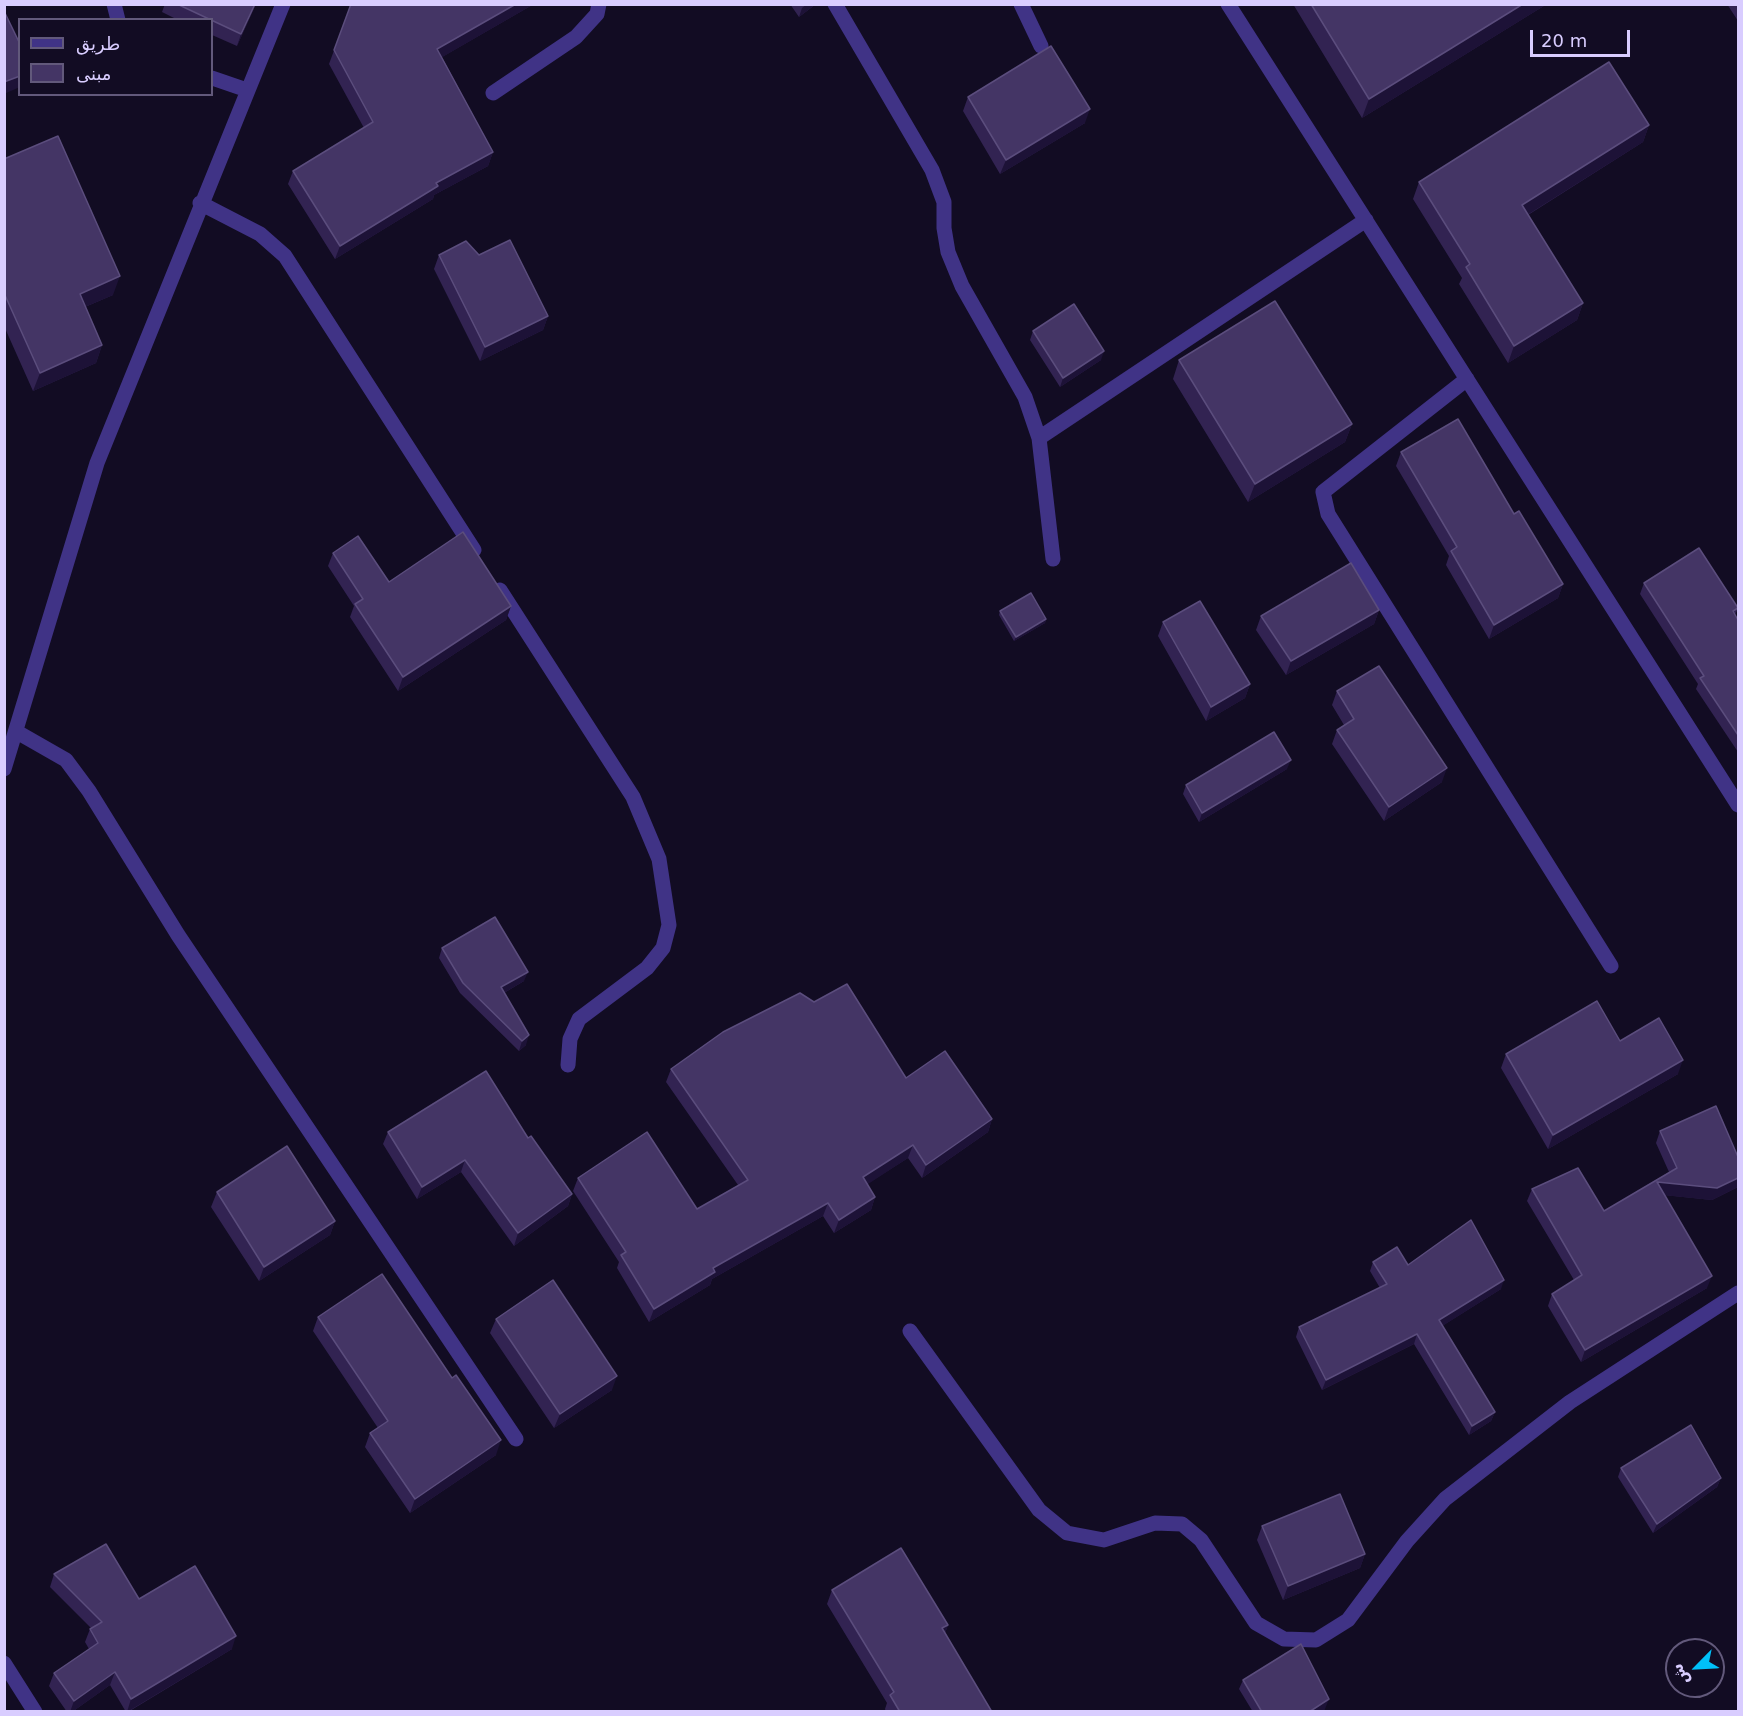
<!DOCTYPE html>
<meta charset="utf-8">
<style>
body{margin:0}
#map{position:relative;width:1743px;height:1716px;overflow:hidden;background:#120c23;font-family:"DejaVu Sans",Cairo,sans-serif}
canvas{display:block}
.frame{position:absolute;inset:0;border:6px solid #d9cdff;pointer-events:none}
.legend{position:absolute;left:18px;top:18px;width:195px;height:78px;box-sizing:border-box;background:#120c23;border:2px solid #62597b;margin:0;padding:8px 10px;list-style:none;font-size:18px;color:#d9cdff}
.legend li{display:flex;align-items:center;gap:12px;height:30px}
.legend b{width:30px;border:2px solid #62597b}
.north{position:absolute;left:1665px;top:1638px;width:60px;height:60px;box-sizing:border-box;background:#120c23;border:2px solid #62597b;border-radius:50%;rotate:246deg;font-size:16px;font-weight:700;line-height:24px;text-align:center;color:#d9cdff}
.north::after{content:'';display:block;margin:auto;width:21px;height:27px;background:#00c0f8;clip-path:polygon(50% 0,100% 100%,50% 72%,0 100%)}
.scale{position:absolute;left:1530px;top:30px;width:100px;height:27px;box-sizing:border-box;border:3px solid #d9cdff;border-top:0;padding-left:8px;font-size:18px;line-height:21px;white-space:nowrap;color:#d9cdff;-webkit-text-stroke:4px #120c23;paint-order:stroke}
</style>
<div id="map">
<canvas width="1743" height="1716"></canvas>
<div class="frame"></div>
<ul class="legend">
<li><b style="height:8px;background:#403386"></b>طريق</li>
<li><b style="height:16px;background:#443565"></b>مبنى</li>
</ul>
<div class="north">ش</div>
<div class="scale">20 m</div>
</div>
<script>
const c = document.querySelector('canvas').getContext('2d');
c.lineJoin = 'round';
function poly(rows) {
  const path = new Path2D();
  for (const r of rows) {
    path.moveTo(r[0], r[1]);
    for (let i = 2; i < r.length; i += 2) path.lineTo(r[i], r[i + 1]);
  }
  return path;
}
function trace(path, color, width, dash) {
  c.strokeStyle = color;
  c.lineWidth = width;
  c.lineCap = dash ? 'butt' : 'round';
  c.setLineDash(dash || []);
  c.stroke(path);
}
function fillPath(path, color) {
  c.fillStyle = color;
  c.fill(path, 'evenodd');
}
const minor = poly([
 [114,4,118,20],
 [835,4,932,170,944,202,944,228,948,252,962,286,1025,397,1039,438,1053,559],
 [1021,4,1041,46],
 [1228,4,1738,805],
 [212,78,247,90],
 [493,93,576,37,597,14,599,4],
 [200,203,260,234,285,256,474,550],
 [1467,379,1323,492,1328,514,1611,966],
 [1039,438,1366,220],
 [500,590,633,797,659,859,669,925,663,948,647,968,579,1019,570,1039,568,1065],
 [17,732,66,760,89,791,178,935,516,1439],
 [4,769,97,463,283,4],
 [910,1331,1039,1510,1067,1533,1104,1540,1155,1523,1182,1524,1201,1540,1256,1623,1284,1639,1316,1640,1348,1620,1407,1541,1445,1499,1570,1402,1738,1293],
 [4,1663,35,1712]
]);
const wall = poly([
 [165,4,256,4,237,46,212,35,212,20,178,20,162,12],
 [351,4,534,4,442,57,493,152,488,166,434,195,433,199,335,259,288,184,293,171,364,128,329,64],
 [790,4,816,4,799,17],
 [1293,4,1547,4,1362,118],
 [1727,4,1738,4,1738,21],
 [968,97,1085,123,1000,174,963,111],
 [1649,125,1643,142,1528,215,1583,303,1577,320,1508,363,1459,284,1462,278,1413,199,1419,182],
 [4,159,113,295,85,307,102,345,96,363,33,391,4,326],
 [439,255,479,255,548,316,543,330,480,361,434,269],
 [1033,331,1101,360,1060,387,1030,340],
 [1179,360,1352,424,1345,442,1248,502,1173,379],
 [1401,452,1514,514,1563,584,1558,598,1489,639,1446,565,1449,556,1396,466],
 [333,553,389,582,511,606,506,620,398,691,350,617,354,606,328,566],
 [1644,583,1738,608,1735,615,1738,620,1738,752,1696,689,1698,684,1640,594],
 [1379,610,1374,624,1286,675,1256,630,1261,616],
 [1000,611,1046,619,1045,623,1014,641,999,615],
 [1163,622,1250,684,1245,698,1206,721,1158,636],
 [1337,691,1442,782,1384,821,1332,744,1337,730,1344,725,1332,705],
 [1287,769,1199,822,1183,794,1186,785],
 [442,948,524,981,504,993,526,1045,519,1051,460,993,439,958],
 [1620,1041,1678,1074,1548,1149,1501,1068,1506,1054],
 [671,1069,906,1078,992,1119,988,1132,922,1178,908,1158,867,1184,875,1197,871,1210,834,1233,823,1216,712,1279,710,1285,649,1322,617,1268,619,1262,573,1191,578,1178,697,1209,738,1185,666,1082],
 [1660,1131,1738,1157,1738,1187,1712,1200,1664,1195,1707,1288,1581,1362,1548,1306,1552,1294,1574,1280,1527,1201,1532,1189,1604,1211,1669,1172,1656,1143],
 [388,1132,528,1138,572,1194,568,1206,514,1246,461,1172,417,1199,383,1144],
 [217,1192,335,1221,330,1235,259,1281,211,1207],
 [1373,1262,1408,1265,1501,1289,1442,1326,1495,1412,1491,1421,1469,1435,1414,1344,1322,1390,1296,1337,1299,1327,1380,1288,1370,1271],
 [318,1317,452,1378,496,1455,410,1513,365,1447,370,1433,378,1428,313,1331],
 [496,1319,612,1390,554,1428,490,1333],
 [1621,1468,1721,1478,1717,1487,1653,1533,1618,1477],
 [1262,1526,1365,1554,1360,1568,1283,1600,1257,1540],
 [54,1574,139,1599,232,1649,128,1712,126,1712,110,1685,72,1712,67,1712,49,1686,54,1673,89,1649,85,1642,90,1629,91,1628,50,1587],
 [832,1590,948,1625,945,1633,992,1712,886,1712,885,1709,887,1703,827,1604],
 [1243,1680,1325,1709,1320,1712,1253,1712,1239,1689]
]);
const shadedWall = poly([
 [255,4,256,4,237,46,241,34],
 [516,4,534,4,432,63,437,49],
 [807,4,816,4,799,17,802,8],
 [1523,4,1547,4,1362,118,1369,99],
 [20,76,20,87,4,94,4,82],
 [1090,109,1085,123,1000,174,1006,160],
 [1649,125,1643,142,1516,222,1522,205],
 [493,152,488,166,434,195,433,199,335,259,340,246,436,183],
 [120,276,113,295,73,312,80,294],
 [1583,303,1577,320,1508,363,1514,346],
 [548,316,543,330,480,361,485,347],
 [102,345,96,363,33,391,40,373],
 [1104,351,1101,360,1060,387,1063,378],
 [1352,424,1345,442,1248,502,1255,484],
 [1563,584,1558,598,1489,639,1494,625],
 [511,606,506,620,398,691,403,677],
 [1379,610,1374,624,1286,675,1291,661],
 [1046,619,1045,623,1014,641,1016,637],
 [1250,684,1245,698,1206,721,1211,707],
 [1291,760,1287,769,1199,822,1202,813],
 [1447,768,1442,782,1384,821,1389,807],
 [528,972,524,981,497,997,501,987],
 [529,1035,526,1045,519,1051,522,1041],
 [1683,1060,1678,1074,1548,1149,1553,1135],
 [992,1119,988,1132,922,1178,926,1165],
 [913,1145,908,1158,859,1190,863,1177],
 [465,1160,461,1172,417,1199,422,1187],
 [1738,1178,1738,1187,1712,1200,1653,1194,1657,1182],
 [572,1194,568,1206,514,1246,518,1233],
 [875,1197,871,1210,834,1233,839,1220],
 [828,1203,823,1216,712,1279,710,1285,649,1322,654,1309,713,1268],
 [335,1221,330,1235,259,1281,264,1267],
 [1712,1276,1707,1288,1581,1362,1585,1350],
 [1504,1280,1501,1289,1436,1330,1439,1320],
 [1417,1334,1414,1344,1322,1390,1326,1380],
 [617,1376,612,1390,554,1428,560,1414],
 [1495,1412,1491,1421,1469,1435,1472,1426],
 [501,1440,496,1455,410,1513,415,1499],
 [1721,1478,1717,1487,1653,1533,1657,1524],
 [1365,1554,1360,1568,1283,1600,1288,1586],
 [948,1625,943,1639,942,1628],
 [236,1636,232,1649,127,1712,131,1699],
 [115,1672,110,1685,72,1712,70,1712,74,1701],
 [1329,1699,1325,1709,1320,1712,1309,1712]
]);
const building = poly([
 [177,4,255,4,241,34,177,4],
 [351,4,516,4,437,49,493,152,436,183,438,186,340,246,293,171,373,122,334,50,351,4],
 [1311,4,1523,4,1369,99,1311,4],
 [4,11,20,44,20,76,4,82,4,11],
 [1051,46,1090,109,1006,160,968,97,1051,46],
 [1609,62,1649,125,1522,205,1583,303,1514,346,1466,267,1470,264,1419,182,1609,62],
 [58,136,120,276,80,294,102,345,40,373,4,293,4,159,58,136],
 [510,240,548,316,485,347,439,255,466,241,479,255,510,240],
 [1275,301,1352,424,1255,484,1179,360,1275,301],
 [1074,304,1104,351,1063,378,1033,331,1074,304],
 [1458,419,1514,514,1519,511,1563,584,1494,625,1451,551,1457,547,1401,452,1458,419],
 [463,532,511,606,403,677,355,604,363,599,333,553,358,536,389,582,463,532],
 [1699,548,1738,608,1733,611,1738,620,1738,735,1700,678,1704,676,1644,583,1699,548],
 [1351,563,1379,610,1291,661,1261,616,1351,563],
 [1031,593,1046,619,1016,637,1000,611,1031,593],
 [1200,601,1250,684,1211,707,1163,622,1200,601],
 [1379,666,1447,768,1389,807,1337,730,1354,719,1337,691,1379,666],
 [1274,732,1291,760,1202,813,1186,785,1274,732],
 [495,917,528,972,501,987,529,1035,522,1041,463,983,442,948,495,917],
 [847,984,906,1078,945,1051,992,1119,926,1165,913,1145,863,1177,875,1197,839,1220,828,1203,713,1268,715,1272,654,1309,621,1255,626,1252,578,1178,647,1132,697,1209,748,1180,671,1069,723,1032,800,993,814,1002,847,984],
 [1597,1001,1620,1041,1659,1018,1683,1060,1553,1135,1506,1054,1597,1001],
 [486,1071,528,1138,531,1136,572,1194,518,1233,465,1160,422,1187,388,1132,486,1071],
 [1716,1106,1738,1157,1738,1178,1717,1188,1657,1182,1712,1276,1585,1350,1552,1294,1582,1275,1532,1189,1578,1168,1604,1211,1677,1168,1660,1131,1716,1106],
 [287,1146,335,1221,264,1267,217,1192,287,1146],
 [1471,1220,1504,1280,1439,1320,1495,1412,1472,1426,1417,1334,1326,1380,1299,1327,1387,1284,1373,1262,1397,1247,1408,1265,1471,1220],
 [382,1274,452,1378,456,1375,501,1440,415,1499,370,1433,388,1421,318,1317,382,1274],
 [553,1280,617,1376,560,1414,496,1319,553,1280],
 [1691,1425,1721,1478,1657,1524,1621,1468,1691,1425],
 [1340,1494,1365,1554,1288,1586,1262,1526,1340,1494],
 [106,1544,139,1599,195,1566,236,1636,131,1699,115,1672,74,1701,54,1673,98,1643,90,1629,102,1622,54,1574,106,1544],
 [901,1548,948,1625,942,1628,992,1712,900,1712,890,1695,894,1692,832,1590,901,1548],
 [1301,1644,1329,1699,1309,1712,1262,1712,1243,1680,1301,1644]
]);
trace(minor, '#403386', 15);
fillPath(wall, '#322352');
fillPath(shadedWall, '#1d1237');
fillPath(building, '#443565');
trace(building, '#5b4d7d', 1.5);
</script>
